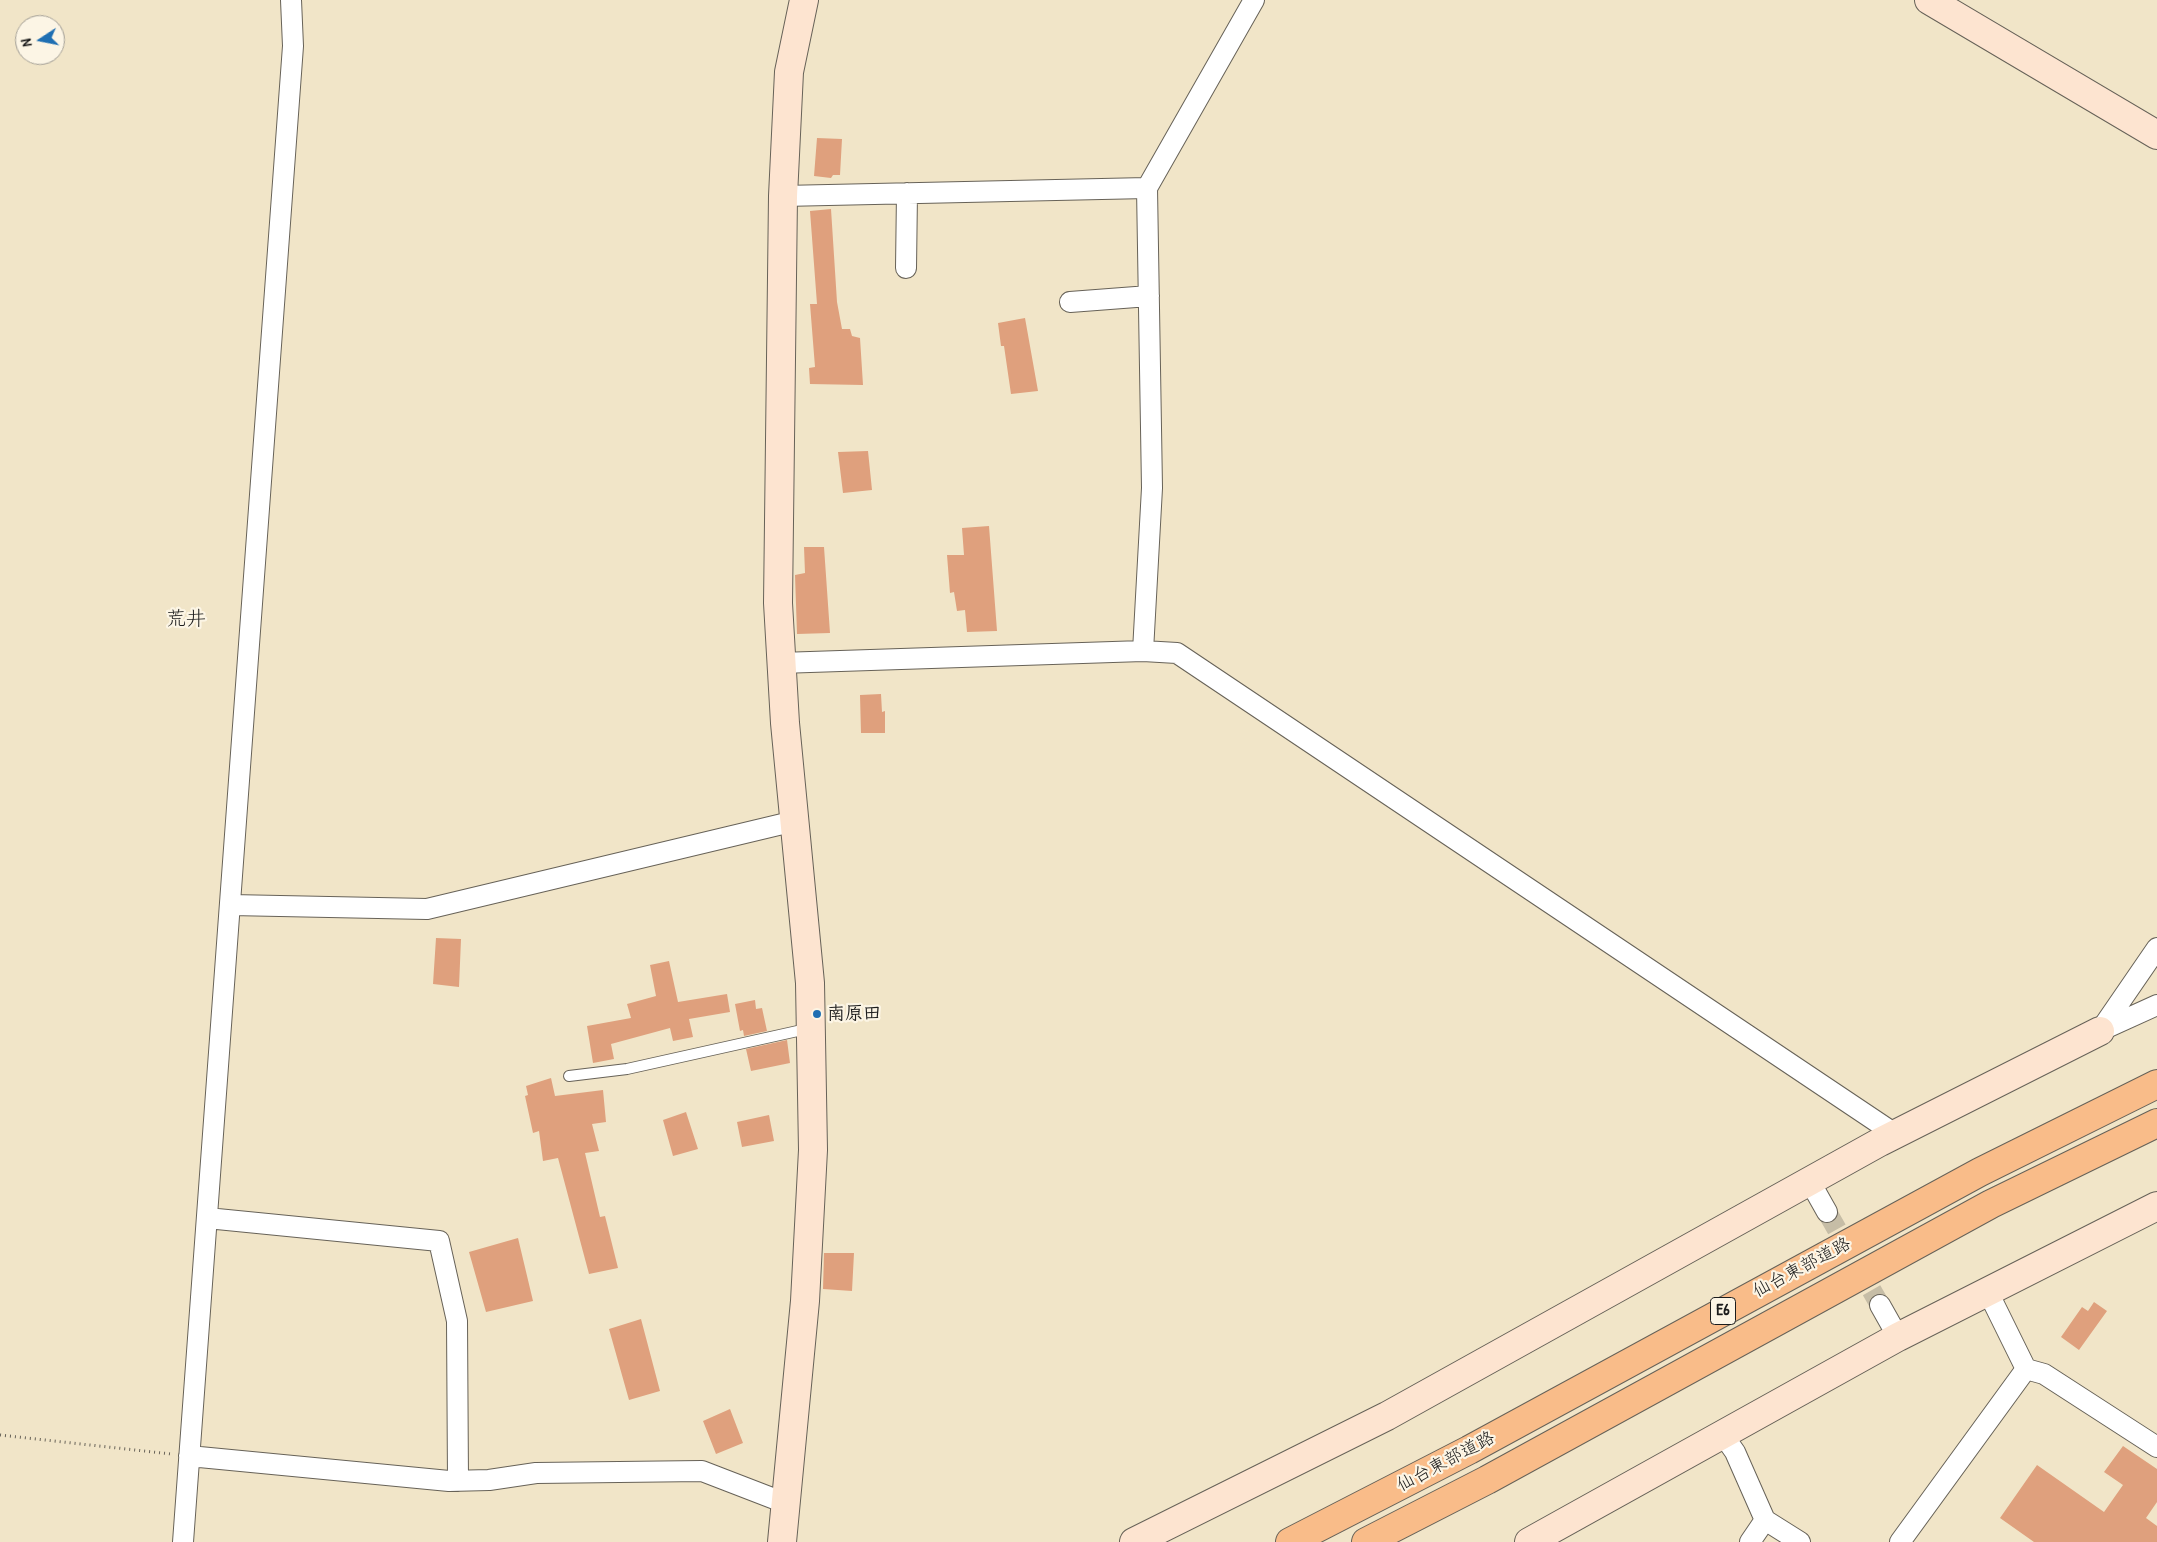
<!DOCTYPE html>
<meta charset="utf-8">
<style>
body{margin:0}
#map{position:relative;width:2157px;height:1542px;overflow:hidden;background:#f1e5c8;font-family:"Patrick Hand",sans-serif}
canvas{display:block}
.north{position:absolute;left:15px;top:15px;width:50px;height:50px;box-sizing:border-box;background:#fcf5e5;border:1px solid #a29e95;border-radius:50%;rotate:259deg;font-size:14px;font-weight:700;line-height:20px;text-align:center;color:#1c1c1c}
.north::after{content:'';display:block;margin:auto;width:18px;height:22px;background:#1f6fb2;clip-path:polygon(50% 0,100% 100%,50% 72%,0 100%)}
</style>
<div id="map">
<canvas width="2157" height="1542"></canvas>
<div class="north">N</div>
</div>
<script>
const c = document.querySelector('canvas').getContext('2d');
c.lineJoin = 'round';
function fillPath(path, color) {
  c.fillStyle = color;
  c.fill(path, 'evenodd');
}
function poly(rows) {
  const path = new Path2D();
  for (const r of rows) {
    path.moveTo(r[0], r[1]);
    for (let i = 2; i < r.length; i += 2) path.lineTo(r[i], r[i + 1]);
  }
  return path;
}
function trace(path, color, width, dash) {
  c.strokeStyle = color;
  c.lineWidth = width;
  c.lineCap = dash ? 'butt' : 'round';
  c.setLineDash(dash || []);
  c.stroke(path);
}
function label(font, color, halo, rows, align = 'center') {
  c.font = font + ' "Patrick Hand","Klee One",sans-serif';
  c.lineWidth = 4.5;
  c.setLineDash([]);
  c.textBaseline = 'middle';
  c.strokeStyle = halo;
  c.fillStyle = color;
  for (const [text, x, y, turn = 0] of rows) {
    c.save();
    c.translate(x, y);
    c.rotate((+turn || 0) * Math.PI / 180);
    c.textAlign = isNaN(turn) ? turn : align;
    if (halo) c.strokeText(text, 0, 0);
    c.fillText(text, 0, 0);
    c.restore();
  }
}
const building = poly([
 [817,138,842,139,840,175,833,175,831,178,814,176],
 [831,209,837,302,842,329,850,329,852,336,860,338,863,385,810,384,809,368,815,367,810,304,817,304,810,211],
 [1025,318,1038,391,1011,394,1004,346,1001,346,998,323],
 [868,451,872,490,843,493,838,452],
 [989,526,997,631,967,632,965,610,957,611,954,592,950,593,947,555,964,555,962,528],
 [804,547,824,547,830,633,797,634,795,575,805,573],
 [881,694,882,712,885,711,885,733,861,733,860,695],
 [436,938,461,939,459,987,433,984],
 [669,961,678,1002,727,994,730,1012,689,1019,693,1037,673,1041,670,1028,611,1044,614,1059,593,1063,587,1026,631,1018,627,1004,656,996,650,965],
 [755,1000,756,1009,762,1008,767,1031,744,1036,743,1030,740,1031,735,1004],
 [787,1040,790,1063,751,1071,746,1049],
 [551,1078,555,1096,603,1090,606,1122,592,1124,599,1151,585,1153,600,1217,605,1216,618,1268,589,1274,558,1158,543,1161,539,1131,533,1133,525,1096,528,1095,526,1086],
 [686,1112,698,1149,673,1156,663,1120],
 [769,1115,774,1141,742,1147,737,1122],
 [518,1238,533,1301,486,1312,469,1252],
 [824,1253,854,1253,852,1291,823,1289],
 [2094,1302,2107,1311,2079,1350,2061,1337,2082,1307,2088,1311],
 [641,1319,660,1391,629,1400,609,1329],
 [730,1409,743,1443,716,1454,703,1421],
 [2123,1446,2157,1469,2157,1502,2146,1518,2157,1526,2157,1542,2034,1542,2000,1518,2037,1465,2104,1512,2123,1485,2104,1472]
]);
const streetTunnel = poly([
 [1827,1212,1880,1305]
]);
const path = poly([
 [0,1435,171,1454]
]);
const lane = poly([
 [569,1076,627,1069,811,1028]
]);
const street = poly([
 [1147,188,1254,0],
 [906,268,907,193],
 [1070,302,1149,296],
 [1143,651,1177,653,1895,1134],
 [780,663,1143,651,1152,488,1147,188,783,196],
 [231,905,427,909,795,821],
 [2102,1030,2157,1005],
 [2100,1031,2157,948],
 [1809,1180,1827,1212],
 [207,1218,439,1241,457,1321,458,1481],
 [1880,1305,1898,1337],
 [2026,1369,2044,1374,2157,1447],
 [1723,1435,1735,1452,1765,1520],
 [189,1456,449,1481,489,1480,536,1473,702,1471,785,1503],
 [183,1542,293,46,291,0],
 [1750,1542,1765,1520,1800,1542],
 [1900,1542,2026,1369,1987,1290]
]);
const secondary = poly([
 [1929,0,2157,135],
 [782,1542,805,1301,813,1150,810,983,785,723,778,603,783,196,789,72,804,0],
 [1134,1542,1387,1416,1880,1142,2100,1031],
 [1529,1542,1898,1337,2157,1206]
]);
const highway = poly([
 [1290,1542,1469,1450,1980,1172,2157,1084],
 [1366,1542,1487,1480,1991,1204,2157,1123]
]);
const markers = [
 [817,1014,5,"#1f6fb2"]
];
const shields = [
 [1723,1311,25]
];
const shieldNames = [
 ["E6",1723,1311]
];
const poiNames = [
 ["南原田",827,1014]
];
const streetNames = [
 ["仙台東部道路",1802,1268,-28],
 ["仙台東部道路",1446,1462,-28]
];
const quarterNames = [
 ["荒井",186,620]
];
fillPath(building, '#dfa07d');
trace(streetTunnel, '#c6bda6', 20, [20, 10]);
trace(lane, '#676258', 12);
trace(street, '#676258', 22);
trace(secondary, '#676258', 30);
trace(highway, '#676258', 30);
trace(path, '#676258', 3, [1, 4]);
trace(lane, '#fff', 10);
trace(street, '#fff', 20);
trace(secondary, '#fde4d0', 28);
trace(highway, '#f9bc89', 28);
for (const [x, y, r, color] of markers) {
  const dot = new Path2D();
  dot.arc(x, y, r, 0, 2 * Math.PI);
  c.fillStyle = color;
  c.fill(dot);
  trace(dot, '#fcf5e5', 2);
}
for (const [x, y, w] of shields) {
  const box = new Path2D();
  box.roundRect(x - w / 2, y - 13.5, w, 27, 4);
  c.fillStyle = '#fcf5e5';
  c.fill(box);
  trace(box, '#1c1c1c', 1);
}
label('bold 16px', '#1c1c1c', null, shieldNames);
label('bold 18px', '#1c1c1c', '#fcf5e5', poiNames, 'left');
label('18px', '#1c1c1c', '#fcf5e5', streetNames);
label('20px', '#1c1c1c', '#fcf5e5', quarterNames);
</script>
